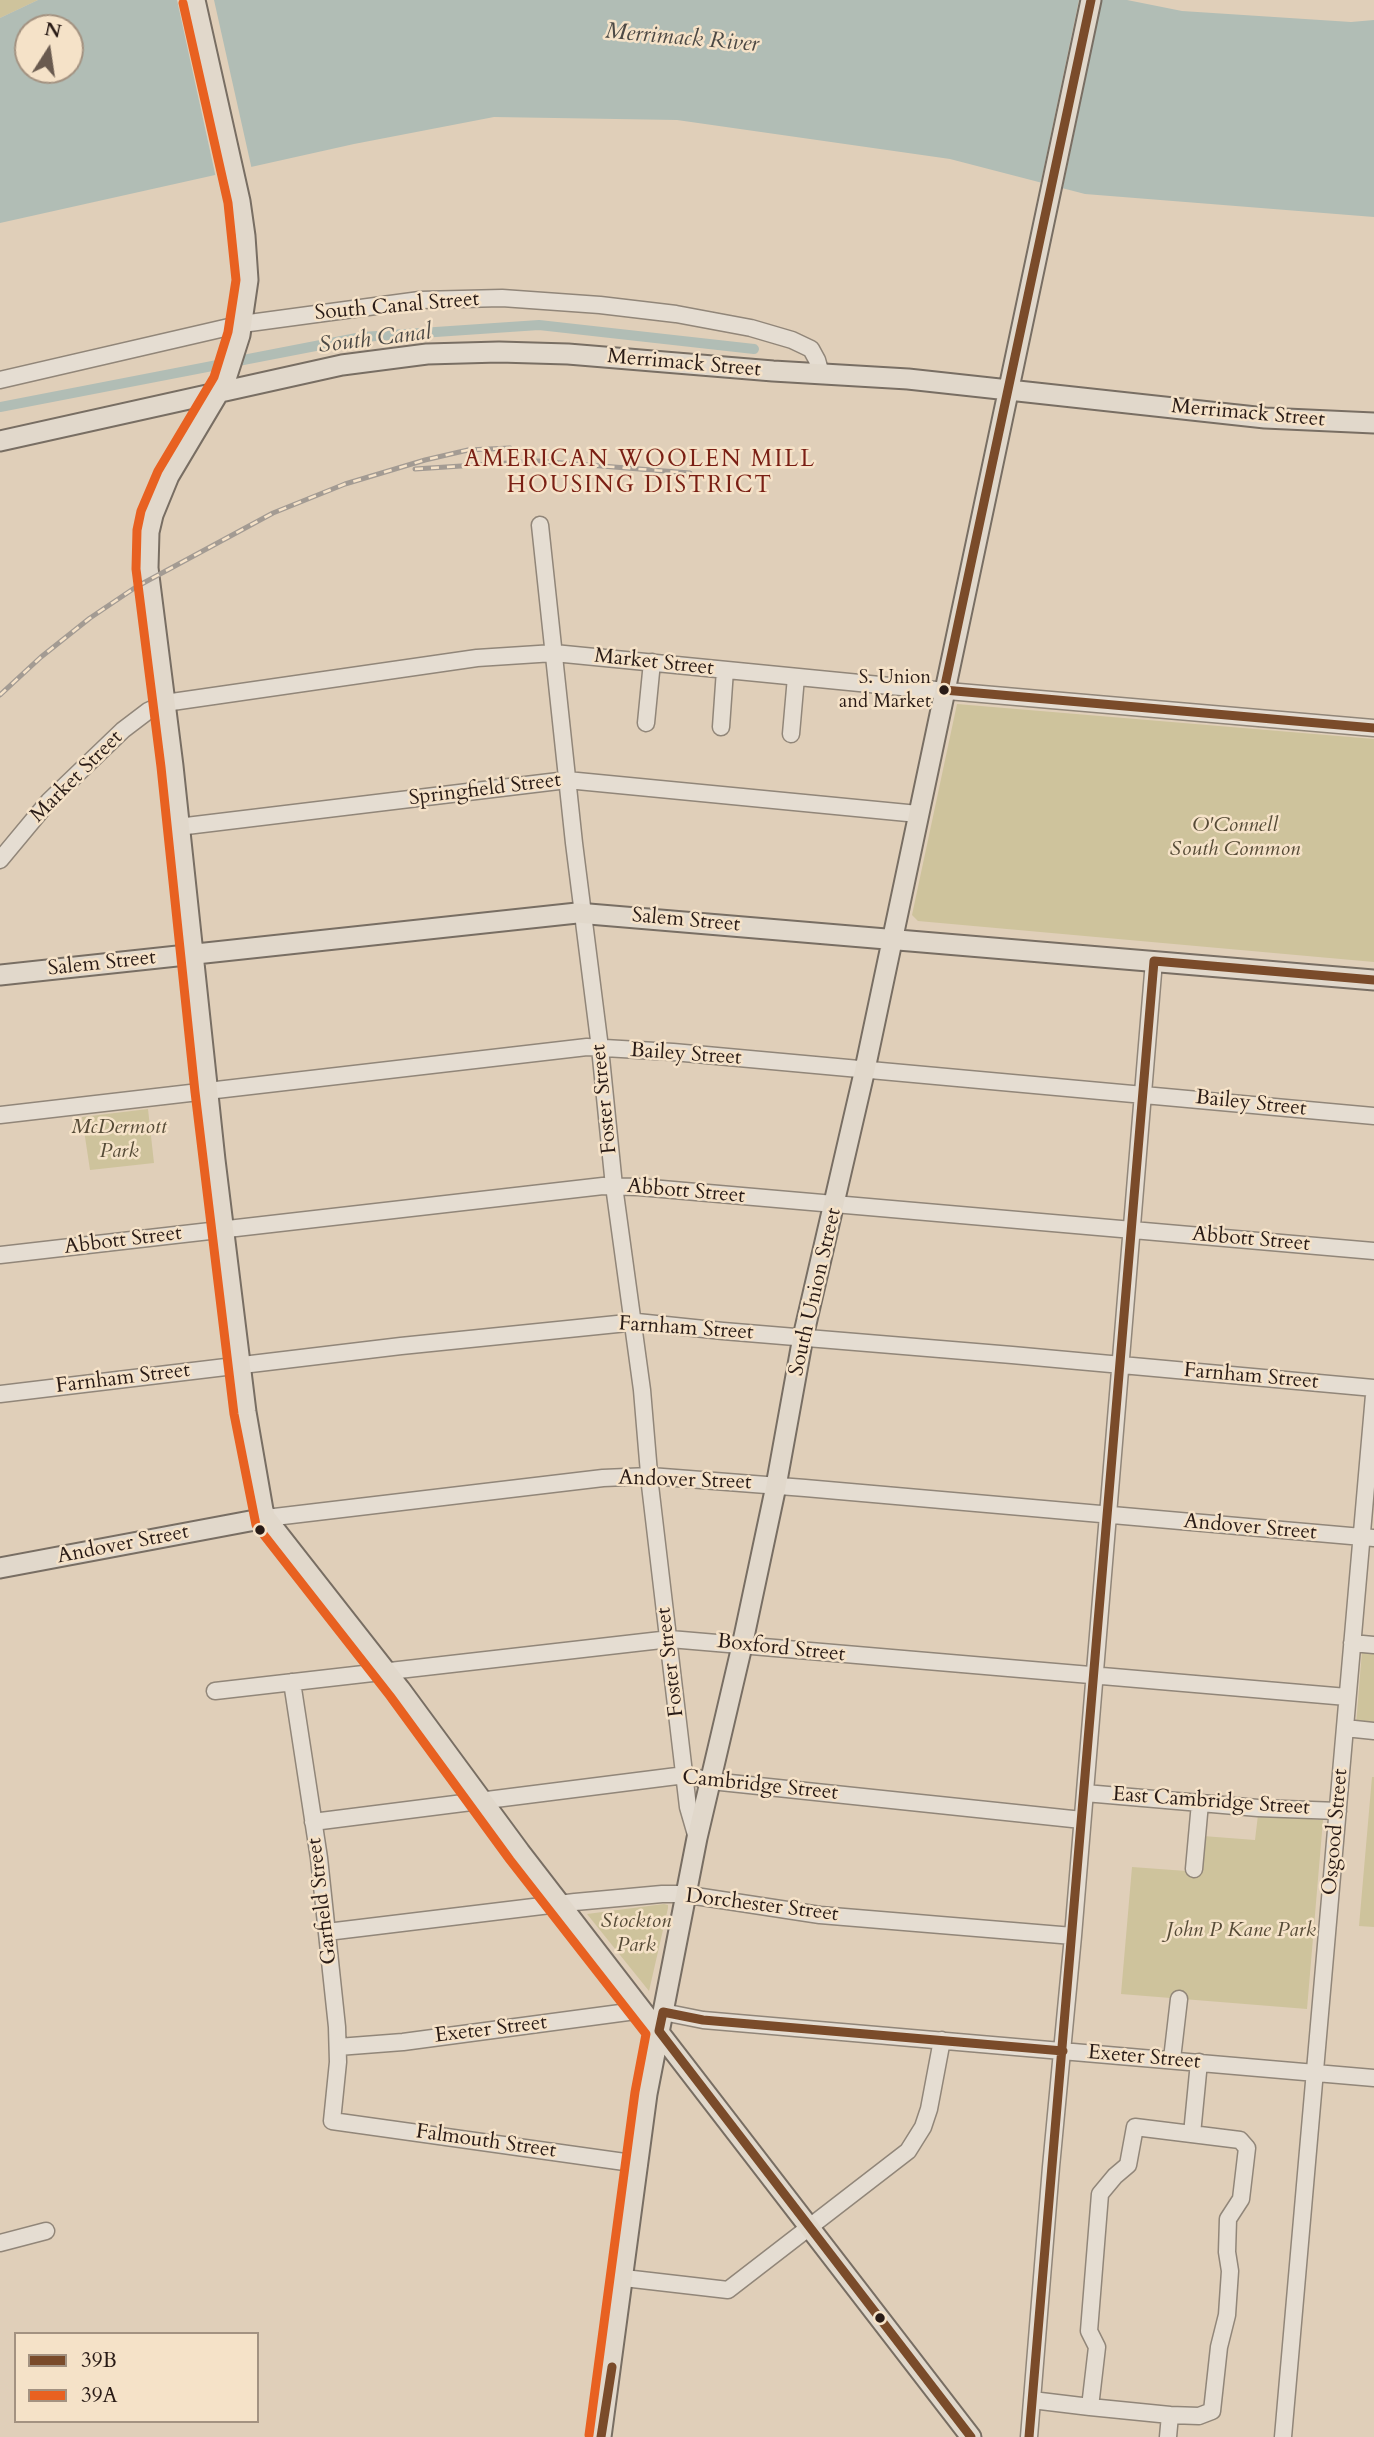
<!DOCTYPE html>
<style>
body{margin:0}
#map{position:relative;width:1374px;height:2437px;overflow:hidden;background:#e0cfb9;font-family:Cardo,serif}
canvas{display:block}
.legend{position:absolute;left:14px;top:2332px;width:245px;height:91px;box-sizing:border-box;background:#f5e2c8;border:2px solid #a39281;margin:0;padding:9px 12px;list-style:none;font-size:21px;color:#291b16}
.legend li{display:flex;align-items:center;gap:14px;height:35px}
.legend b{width:35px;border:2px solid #a39281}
.north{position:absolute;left:14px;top:14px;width:70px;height:70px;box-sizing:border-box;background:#f5e2c8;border:2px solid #a39281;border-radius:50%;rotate:12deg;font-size:19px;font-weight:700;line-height:28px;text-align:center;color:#291b16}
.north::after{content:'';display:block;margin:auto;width:24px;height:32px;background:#695a4f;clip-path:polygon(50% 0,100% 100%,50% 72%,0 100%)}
</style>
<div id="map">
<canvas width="1374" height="2437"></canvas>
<ul class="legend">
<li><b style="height:9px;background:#7a4b2a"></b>39B</li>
<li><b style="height:9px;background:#e86121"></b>39A</li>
</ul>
<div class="north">N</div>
</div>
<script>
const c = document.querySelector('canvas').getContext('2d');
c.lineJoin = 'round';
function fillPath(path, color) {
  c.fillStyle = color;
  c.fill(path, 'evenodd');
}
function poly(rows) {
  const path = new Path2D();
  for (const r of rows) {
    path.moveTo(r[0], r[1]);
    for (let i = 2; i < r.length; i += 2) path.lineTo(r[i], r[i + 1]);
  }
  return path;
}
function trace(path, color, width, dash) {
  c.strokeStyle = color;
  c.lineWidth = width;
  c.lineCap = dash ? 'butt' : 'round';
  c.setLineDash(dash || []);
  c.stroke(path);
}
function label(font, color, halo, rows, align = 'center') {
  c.font = font + ' Cardo,serif';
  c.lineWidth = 5;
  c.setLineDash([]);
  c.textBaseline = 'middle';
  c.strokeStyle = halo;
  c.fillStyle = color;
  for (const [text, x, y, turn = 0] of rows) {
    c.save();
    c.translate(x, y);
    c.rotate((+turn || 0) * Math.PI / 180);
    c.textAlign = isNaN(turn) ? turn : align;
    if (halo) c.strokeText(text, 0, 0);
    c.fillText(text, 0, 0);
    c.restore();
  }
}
const green = poly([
 [0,0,38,0,0,18],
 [957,704,1374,739,1374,962,918,921,912,915],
 [148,1109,154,1163,90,1170,82,1117],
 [1362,1651,1374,1652,1374,1726,1356,1725],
 [1372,1777,1374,1777,1374,1927,1359,1926],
 [1258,1815,1323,1820,1307,2009,1121,1994,1132,1867,1200,1872,1203,1836,1255,1840],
 [664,1904,668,1905,668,1908,649,1991,587,1914]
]);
const water = poly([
 [38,0,1127,0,1182,11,1351,22,1374,20,1374,217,1085,194,950,159,677,120,494,117,354,144,0,223,0,18],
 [28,28,70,28,70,70,28,70]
]);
const pier = poly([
 [177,0,214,0,252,170,216,178],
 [1079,0,1102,0,1062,192,1040,186]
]);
const canal = poly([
 [0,407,362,337,539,325,754,349]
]);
const minor = poly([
 [0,380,242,324,420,300,502,298,600,305,676,314,751,328,792,340,811,349,817,360,821,374],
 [540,525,574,843,600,1048,614,1186,642,1390,650,1485,688,1807,697,1838],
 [646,723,652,662],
 [721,727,725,670],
 [791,734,796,677],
 [178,827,567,780,918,814],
 [0,860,49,801,123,730,148,711,165,703,477,658,554,653,890,686,1374,728],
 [0,1115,587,1047,673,1052,1374,1116],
 [0,1255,603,1186,639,1187,1374,1251],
 [0,1394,401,1346,637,1322,723,1331,1012,1355,1374,1388],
 [266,1518,603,1478,650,1476,805,1488,1374,1538],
 [1352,1643,1374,1645],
 [292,1682,319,1858,337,2027,338,2062,332,2121,639,2164],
 [215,1691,670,1639,1347,1697],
 [1345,1728,1374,1731],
 [1085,1793,1258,1808,1338,1811],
 [313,1822,685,1775,711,1781,1082,1820],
 [1194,1869,1200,1803],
 [327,1932,575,1902,662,1894,682,1894,820,1915,1073,1936],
 [663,2012,703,2020,1374,2078],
 [338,2047,403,2042,643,2010],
 [1172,2059,1179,1999],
 [1192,2134,1199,2062],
 [0,2243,46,2231],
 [624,2278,728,2290,908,2151,923,2127,929,2109,942,2040],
 [1032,2400,1090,2407,1097,2347,1089,2331,1100,2194,1115,2176,1128,2165,1135,2127,1240,2140,1247,2148,1241,2199,1228,2219,1227,2252,1230,2271,1227,2315,1219,2347,1212,2411,1199,2416,1170,2415,1168,2437],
 [1090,2407,1170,2415],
 [1029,2437,1051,2167,1073,1936,1154,961],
 [1283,2437,1374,1395]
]);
const major = poly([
 [195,0,240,201,245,236,248,280,240,335,225,382,169,476,153,515,149,532,148,568,173,766,215,1160,246,1412,263,1510,266,1518,400,1689,520,1852,971,2437],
 [0,441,342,365,427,354,499,352,568,354,773,371,908,379,1265,418,1374,423],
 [0,975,577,913,1374,980],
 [0,1568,266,1518],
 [601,2437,647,2094,697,1838,742,1646,776,1486,803,1337,865,1069,1091,0]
]);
const rail = poly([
 [415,469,538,461,690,473],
 [0,695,41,657,90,618,136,587,273,513,345,484,425,460,468,450,510,448]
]);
const bus1 = poly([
 [1091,0,944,690,1374,728],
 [601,2437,612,2367],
 [971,2437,659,2031,663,2012,703,2020,1063,2051],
 [1029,2437,1154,961,1374,980]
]);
const bus2 = poly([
 [183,3,228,203,236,280,228,332,214,377,158,471,141,511,137,530,136,569,161,767,195,1092,234,1414,256,1525,390,1696,510,1860,646,2034,635,2092,589,2435]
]);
const markers = [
 [944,690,6,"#291b16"],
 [260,1530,6,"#291b16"],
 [880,2318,6,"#291b16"]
];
const busNames = [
 ["S. Union",931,679],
 ["and Market",931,703]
];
const streetNames = [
 ["South Canal Street",397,307,-5],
 ["Merrimack Street",684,364,5],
 ["Merrimack Street",1248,414,5],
 ["Market Street",654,663,6],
 ["Market Street",77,777,-45],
 ["Springfield Street",485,790,-7],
 ["Salem Street",686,921,5],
 ["Salem Street",102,964,-6],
 ["Bailey Street",686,1055,4],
 ["Foster Street",605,1099,-96],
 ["Bailey Street",1251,1104,6],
 ["Abbott Street",686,1192,5],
 ["Abbott Street",1251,1240,5],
 ["Abbott Street",123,1241,-7],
 ["South Union Street",816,1292,-77],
 ["Farnham Street",686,1329,4],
 ["Farnham Street",1251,1377,5],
 ["Farnham Street",123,1379,-7],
 ["Andover Street",685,1481,2],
 ["Andover Street",1250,1528,5],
 ["Andover Street",123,1545,-11],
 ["Boxford Street",781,1649,6],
 ["Foster Street",671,1662,-97],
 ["Cambridge Street",760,1786,6],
 ["East Cambridge Street",1211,1802,4],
 ["Osgood Street",1336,1832,-85],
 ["Garfield Street",323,1901,-97],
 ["Dorchester Street",762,1906,7],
 ["Exeter Street",491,2030,-7],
 ["Exeter Street",1144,2058,5],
 ["Falmouth Street",486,2142,8]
];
const parkNames = [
 ["O'Connell",1235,826],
 ["South Common",1235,850],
 ["McDermott",119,1128],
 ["Park",119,1152],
 ["Stockton",636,1922],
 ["Park",636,1946],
 ["John P Kane Park",1241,1931]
];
const waterNames = [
 ["Merrimack River",682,39,5],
 ["South Canal",375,340,-7]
];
const neighbourhoodNames = [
 ["AMERICAN WOOLEN MILL",640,461],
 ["HOUSING DISTRICT",640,487]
];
fillPath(green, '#cec39c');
fillPath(water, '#b1bdb5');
fillPath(pier, '#e0cfb9');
trace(canal, '#b1bdb5', 10);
trace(minor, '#918679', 19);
trace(major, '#786e63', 23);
trace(minor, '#e5ddd2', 16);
trace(major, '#e1d8cb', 19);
trace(rail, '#a39b93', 5);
trace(rail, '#f5e2c8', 2.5, [8]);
trace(bus1, '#7a4b2a', 9);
trace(bus2, '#e86121', 9);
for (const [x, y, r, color] of markers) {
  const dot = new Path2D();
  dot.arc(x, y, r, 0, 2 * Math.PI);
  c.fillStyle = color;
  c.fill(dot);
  trace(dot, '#f5e2c8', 2.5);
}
label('19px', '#291b16', '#f5e2c8', busNames, 'right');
label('21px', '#291b16', '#f5e2c8', streetNames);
label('italic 21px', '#564b37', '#f5e2c8', parkNames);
label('italic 23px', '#4c4945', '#f5e2c8', waterNames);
c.letterSpacing = '2px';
label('23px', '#7a1f14', '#f5e2c8', neighbourhoodNames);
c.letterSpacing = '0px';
</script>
